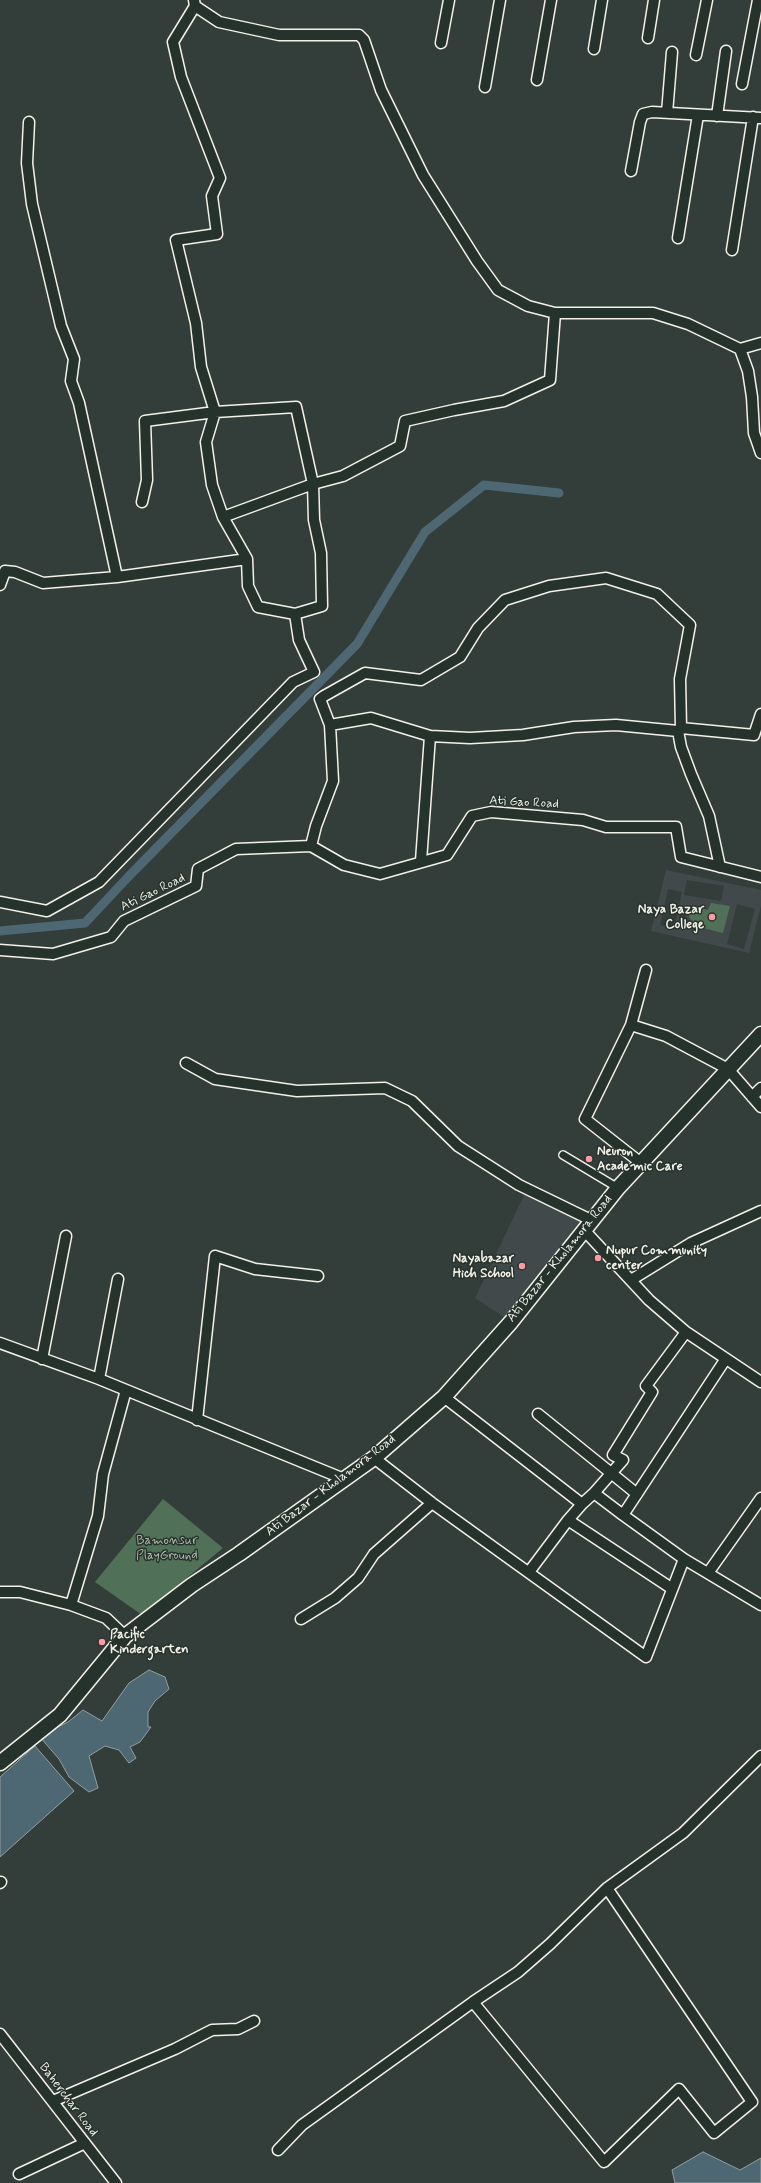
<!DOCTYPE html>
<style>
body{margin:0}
canvas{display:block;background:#333d3a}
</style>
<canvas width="761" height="2183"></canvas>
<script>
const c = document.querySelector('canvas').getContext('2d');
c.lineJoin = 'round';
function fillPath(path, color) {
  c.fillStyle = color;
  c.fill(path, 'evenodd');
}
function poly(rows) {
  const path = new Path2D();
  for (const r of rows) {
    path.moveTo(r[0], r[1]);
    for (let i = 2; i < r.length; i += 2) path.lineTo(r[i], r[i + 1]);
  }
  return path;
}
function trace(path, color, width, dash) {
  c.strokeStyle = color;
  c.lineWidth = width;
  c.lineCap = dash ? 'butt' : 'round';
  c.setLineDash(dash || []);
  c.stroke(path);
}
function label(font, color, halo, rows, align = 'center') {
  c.font = font + ' Mynerve,sans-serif';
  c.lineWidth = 3;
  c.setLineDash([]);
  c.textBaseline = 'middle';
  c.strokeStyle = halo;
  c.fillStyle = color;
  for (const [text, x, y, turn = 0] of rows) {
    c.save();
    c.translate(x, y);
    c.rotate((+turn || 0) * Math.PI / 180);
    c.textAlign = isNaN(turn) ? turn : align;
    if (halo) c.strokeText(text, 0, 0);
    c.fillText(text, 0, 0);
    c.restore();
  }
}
const built = poly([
 [666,870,761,890,761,906,749,953,651,931],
 [687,880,724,886,721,901,684,895],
 [668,889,682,892,674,929,660,925],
 [737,904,755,909,744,949,727,944],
 [680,912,686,916,691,929,679,926],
 [527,1189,591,1220,511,1322,475,1298]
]);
const green = poly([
 [711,903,730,906,723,933,695,926,689,917,692,906,708,910],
 [163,1499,223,1548,142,1615,95,1582]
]);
const water = poly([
 [149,1670,165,1677,169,1689,155,1701,148,1712,148,1727,151,1727,140,1742,130,1747,136,1758,129,1763,119,1750,105,1746,89,1756,98,1788,89,1792,69,1777,59,1759,39,1736,68,1722,83,1710,102,1721,129,1683,149,1670],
 [35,1746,74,1791,0,1857,0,1777,35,1746],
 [703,2152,740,2170,761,2158,761,2183,675,2183,672,2170,703,2152]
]);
const canal = poly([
 [0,931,85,923,130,875,357,644,425,532,484,485,559,493]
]);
const pedestrian = poly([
 [563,1155,618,1188]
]);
const minor = poly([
 [194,0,195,6,219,22,279,35,359,35,364,40,381,90,423,175,477,261,498,290,528,306,555,313,653,313,688,324,740,349,748,371,752,397,754,433,761,453],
 [648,38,654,0],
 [441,43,449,0],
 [594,49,602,0],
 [696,55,707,0],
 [537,80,551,0],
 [742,84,758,0],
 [485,87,500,0],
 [667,113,672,52],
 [717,116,726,51],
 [29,122,27,163,32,204,61,326,74,359,71,381,79,403,117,577],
 [631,171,640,122,643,114,652,112,761,118],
 [678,238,698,115],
 [732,250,753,117],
 [740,349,761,343],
 [142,502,147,480,145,421,215,412,296,407,313,484,314,520,321,553,322,606,295,614],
 [223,517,313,484,343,476,400,446,405,421,454,410,504,401,550,380,555,313],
 [0,585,5,571,15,572,43,583,117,577,247,559,223,517,212,485,206,442,215,412,201,367,196,323,176,240,217,234,212,196,220,178,181,77,173,42,195,6],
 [330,725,371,718,430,736],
 [681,728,754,735,761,714],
 [311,846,316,826,333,781,330,725,320,699,324,696,365,673,421,680,460,657,478,628,505,600,549,586,606,578,657,594,690,625,680,679,681,728,678,731,681,747,691,774,709,816,720,867],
 [421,861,430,736,470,738,523,735,574,727,616,725,678,731],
 [0,902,47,911,99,882,293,682,314,672,299,640,295,614,258,607,248,586,247,559],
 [0,950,53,954,111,937,124,921,196,886,198,869,236,849,311,846,344,865,380,874,447,855,472,816,491,812,583,820,606,827,676,827,681,857,761,877],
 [631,1025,666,1036,728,1069,761,1107],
 [186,1063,215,1079,297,1091,385,1088,412,1101,458,1146,519,1185,591,1220],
 [752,1097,761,1088],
 [641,1163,585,1119,631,1025,646,970],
 [584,1230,649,1300,686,1332,761,1382],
 [631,1280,691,1243,761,1211],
 [0,1343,99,1379,344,1479],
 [42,1359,66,1236],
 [99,1379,118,1279],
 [444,1397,582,1504,594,1493,623,1515],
 [538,1414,637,1494],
 [197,1420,215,1256,255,1269,318,1276],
 [374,1458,432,1503,646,1657,684,1559,761,1605],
 [594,1493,623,1460,613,1455,652,1392,646,1386,686,1332],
 [582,1504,568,1520,671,1588],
 [684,1559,623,1515,725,1360],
 [529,1572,568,1520],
 [708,1573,761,1498],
 [0,1592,20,1592,71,1605,106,1618,125,1636],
 [71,1605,98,1516,103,1474,126,1390],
 [301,1619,335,1598,358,1578,374,1554,432,1503],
 [0,1883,1,1882],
 [473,2002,604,2162,679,2089,714,2133,752,2102,607,1888],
 [0,2034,116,2183],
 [53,2101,175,2049,212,2030,238,2029,254,2021],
 [278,2150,302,2125,473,2002,518,1972,550,1944,607,1888,683,1833,761,1756],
 [19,2174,85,2143]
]);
const secondary = poly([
 [0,1763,60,1715,125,1636,192,1585,239,1554,374,1458,444,1397,511,1322,618,1188,761,1034]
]);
const markers = [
 [712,917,4,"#ff9aa2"],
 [589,1159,4,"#ff9aa2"],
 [598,1258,4,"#ff9aa2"],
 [522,1266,4,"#ff9aa2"],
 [102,1642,4,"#ff9aa2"]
];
const streetNames = [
 ["Ati Gao Road",524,803,3],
 ["Ati Gao Road",153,893,-26],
 ["Ati Bazar - Kholamora Road",560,1259,-51],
 ["Ati Bazar - Kholamora Road",331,1486,-37],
 ["Baherchar Road",68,2100,53]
];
const poiNames = [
 ["Naya Bazar",704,910,"right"],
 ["College",704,925,"right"],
 ["Neuron",597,1152],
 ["Academic Care",597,1167],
 ["Nupur Community",606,1251],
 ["center",606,1266],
 ["Nayabazar",514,1259,"right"],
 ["Hich School",514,1274,"right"],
 ["Pacific",110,1635],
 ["Kindergarten",110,1650]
];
const parkNames = [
 ["Bamonsur",167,1541],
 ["PlayGround",167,1556]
];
fillPath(built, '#42494a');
fillPath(green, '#517058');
fillPath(water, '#4d6872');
trace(water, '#909fa1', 1);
trace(canal, '#4d6872', 9);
trace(pedestrian, '#f4f1e8', 10);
trace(minor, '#f4f1e8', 13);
trace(secondary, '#f4f1e8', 17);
trace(pedestrian, '#26332d', 7);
trace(minor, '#26332d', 10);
trace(secondary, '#26332d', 14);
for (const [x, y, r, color] of markers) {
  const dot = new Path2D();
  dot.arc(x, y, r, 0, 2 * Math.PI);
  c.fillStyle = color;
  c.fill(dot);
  trace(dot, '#26332d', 1.5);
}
label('13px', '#f4f1e8', '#26332d', streetNames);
label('bold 13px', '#f4f1e8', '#26332d', poiNames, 'left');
label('13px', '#b3bdae', '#26332d', parkNames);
</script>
